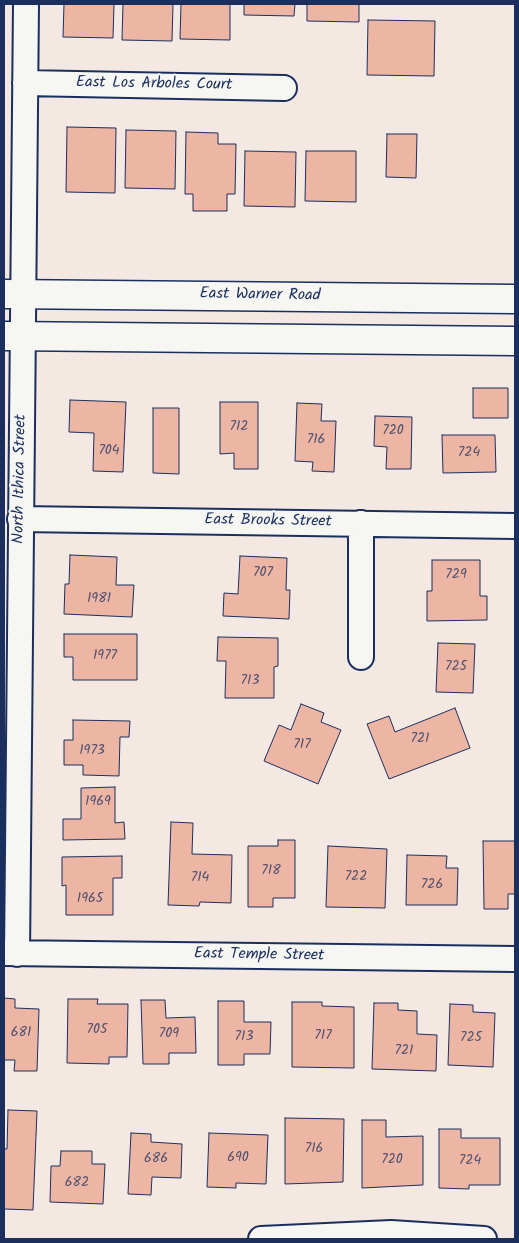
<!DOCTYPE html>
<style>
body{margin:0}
#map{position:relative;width:519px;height:1243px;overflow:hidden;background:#f4e9e2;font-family:Kalam,sans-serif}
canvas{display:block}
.frame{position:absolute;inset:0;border:5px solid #1b2f5e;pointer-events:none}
</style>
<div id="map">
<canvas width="519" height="1243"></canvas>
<div class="frame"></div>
</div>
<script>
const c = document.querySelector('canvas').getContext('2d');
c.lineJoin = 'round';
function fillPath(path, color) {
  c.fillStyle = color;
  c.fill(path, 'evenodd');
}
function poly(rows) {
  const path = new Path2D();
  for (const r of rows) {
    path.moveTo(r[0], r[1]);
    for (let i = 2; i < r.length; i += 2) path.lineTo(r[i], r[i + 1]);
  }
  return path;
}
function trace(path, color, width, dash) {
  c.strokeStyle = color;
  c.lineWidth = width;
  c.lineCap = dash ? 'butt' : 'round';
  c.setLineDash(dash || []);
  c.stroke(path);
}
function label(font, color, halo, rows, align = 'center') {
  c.font = font + ' Kalam,sans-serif';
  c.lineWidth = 4;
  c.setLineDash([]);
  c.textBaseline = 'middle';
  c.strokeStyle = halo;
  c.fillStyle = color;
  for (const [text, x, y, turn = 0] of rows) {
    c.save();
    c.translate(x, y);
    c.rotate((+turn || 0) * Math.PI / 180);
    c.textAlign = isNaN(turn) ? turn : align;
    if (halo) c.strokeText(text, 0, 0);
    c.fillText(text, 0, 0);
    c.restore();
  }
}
const building = poly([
 [64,4,114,4,113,38,63,37,64,4],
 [123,4,173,4,172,41,122,40,123,4],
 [181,4,230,4,230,40,180,39,181,4],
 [244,4,295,4,294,16,244,15,244,4],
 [307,4,359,4,359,22,307,21,307,4],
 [368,20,435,21,434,76,367,75,368,20],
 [67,127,116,128,115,193,66,192,67,127],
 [126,130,176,131,175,189,125,188,126,130],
 [186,132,218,133,218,144,236,144,235,194,227,194,227,211,193,211,193,194,185,194,186,132],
 [387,134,417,134,416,178,386,177,387,134],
 [245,151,296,152,295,207,244,206,245,151],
 [306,151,356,151,356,202,305,201,306,151],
 [473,388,508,388,508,418,473,418,473,388],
 [70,400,126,402,123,472,93,471,94,433,69,432,70,400],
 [220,402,258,402,258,469,234,469,234,453,220,454,220,402],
 [297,403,322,404,321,421,336,421,334,472,312,471,313,462,295,461,297,403],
 [153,408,179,408,179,474,153,473,153,408],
 [375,416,412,417,411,469,386,469,387,447,374,446,375,416],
 [442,435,495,435,496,472,443,473,442,435],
 [70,555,117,557,116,585,134,585,132,617,64,614,65,584,69,584,70,555],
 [240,556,287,558,286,590,290,590,289,619,223,616,224,593,238,594,240,556],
 [432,560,480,560,480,596,487,596,487,620,427,621,427,591,432,591,432,560],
 [64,634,137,634,137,680,73,680,73,657,64,657,64,634],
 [218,637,278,638,278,666,274,667,274,698,225,698,226,661,217,661,218,637],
 [438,643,475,644,473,693,436,692,438,643],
 [301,704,324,713,321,722,341,730,318,784,264,761,279,725,291,730,301,704],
 [455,708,470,748,389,779,367,724,389,716,395,732,455,708],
 [73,720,130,721,129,737,120,737,119,776,83,775,83,765,64,765,64,740,73,740,73,720],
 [115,787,115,823,124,822,125,839,63,840,63,819,81,819,81,788,115,787],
 [171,822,193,823,192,854,232,855,231,903,200,902,199,906,168,905,171,822],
 [278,840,295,840,295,898,273,898,273,907,248,907,248,846,278,846,278,840],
 [483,841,515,841,515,894,508,894,508,909,484,909,483,841],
 [328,846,387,849,385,908,326,907,328,846],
 [407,855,447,856,446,868,458,868,457,905,406,905,407,855],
 [122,856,122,878,113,878,113,915,66,915,66,885,62,886,62,857,122,856],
 [4,998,15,999,15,1008,39,1009,37,1071,14,1071,15,1060,4,1060,4,998],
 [68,999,98,999,97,1004,128,1004,127,1057,109,1057,109,1064,67,1063,68,999],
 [141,1000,165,1000,166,1018,195,1017,196,1053,169,1053,169,1064,143,1064,141,1000],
 [218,1001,244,1001,244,1022,271,1022,270,1054,244,1054,244,1065,218,1065,218,1001],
 [292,1002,322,1002,322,1006,354,1007,354,1068,292,1067,292,1002],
 [374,1003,398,1003,398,1010,417,1011,417,1034,437,1035,436,1071,372,1069,374,1003],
 [450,1004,473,1005,473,1012,495,1013,493,1067,448,1065,450,1004],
 [8,1110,37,1111,33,1210,4,1209,4,1149,7,1149,8,1110],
 [285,1118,344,1119,343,1182,285,1184,285,1118],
 [362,1120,386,1120,386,1137,423,1136,423,1185,362,1188,362,1120],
 [439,1129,461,1129,461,1138,500,1138,500,1185,469,1185,469,1189,439,1188,439,1129],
 [131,1133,151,1134,151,1142,182,1144,181,1178,152,1177,151,1195,128,1194,131,1133],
 [209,1133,268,1135,266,1184,236,1183,236,1188,207,1187,209,1133],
 [61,1151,92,1151,92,1164,105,1164,103,1204,50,1202,51,1166,60,1166,61,1151]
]);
const minor = poly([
 [25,83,284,88],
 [20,519,515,526],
 [361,523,361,657],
 [4,953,515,959],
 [17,954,26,4],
 [261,1239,391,1233,484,1239]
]);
const major = poly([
 [4,294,515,299],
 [4,336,515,341]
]);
const numberNames = [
 ["712",239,428],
 ["720",393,432],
 ["716",316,441],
 ["704",109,452],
 ["724",469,454],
 ["707",263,574],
 ["729",456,576],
 ["1981",99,600],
 ["1977",105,657],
 ["725",456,668],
 ["713",250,682],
 ["721",420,740],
 ["717",302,746],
 ["1973",92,752],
 ["1969",98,803],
 ["718",271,872],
 ["722",356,878],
 ["714",200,879],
 ["726",432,886],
 ["1965",90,900],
 ["705",97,1031],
 ["681",21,1034],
 ["709",169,1035],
 ["717",323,1037],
 ["713",244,1038],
 ["725",471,1039],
 ["721",404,1052],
 ["716",314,1150],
 ["690",238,1159],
 ["686",156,1160],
 ["720",392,1161],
 ["724",470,1162],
 ["682",77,1184]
];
const streetNames = [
 ["East Los Arboles Court",154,85,1],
 ["East Warner Road",260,296,1],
 ["North Ithica Street",21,479,-89],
 ["East Brooks Street",268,522,1],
 ["East Temple Street",259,956,1]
];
fillPath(building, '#edb5a3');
trace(building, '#1b2f5e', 1);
trace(minor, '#1b2f5e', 28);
trace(major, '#1b2f5e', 31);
trace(minor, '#f6f6f2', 24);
trace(major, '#f6f6f2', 28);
label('14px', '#50506f', null, numberNames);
label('16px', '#1b2f5e', '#f6f6f2', streetNames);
</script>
